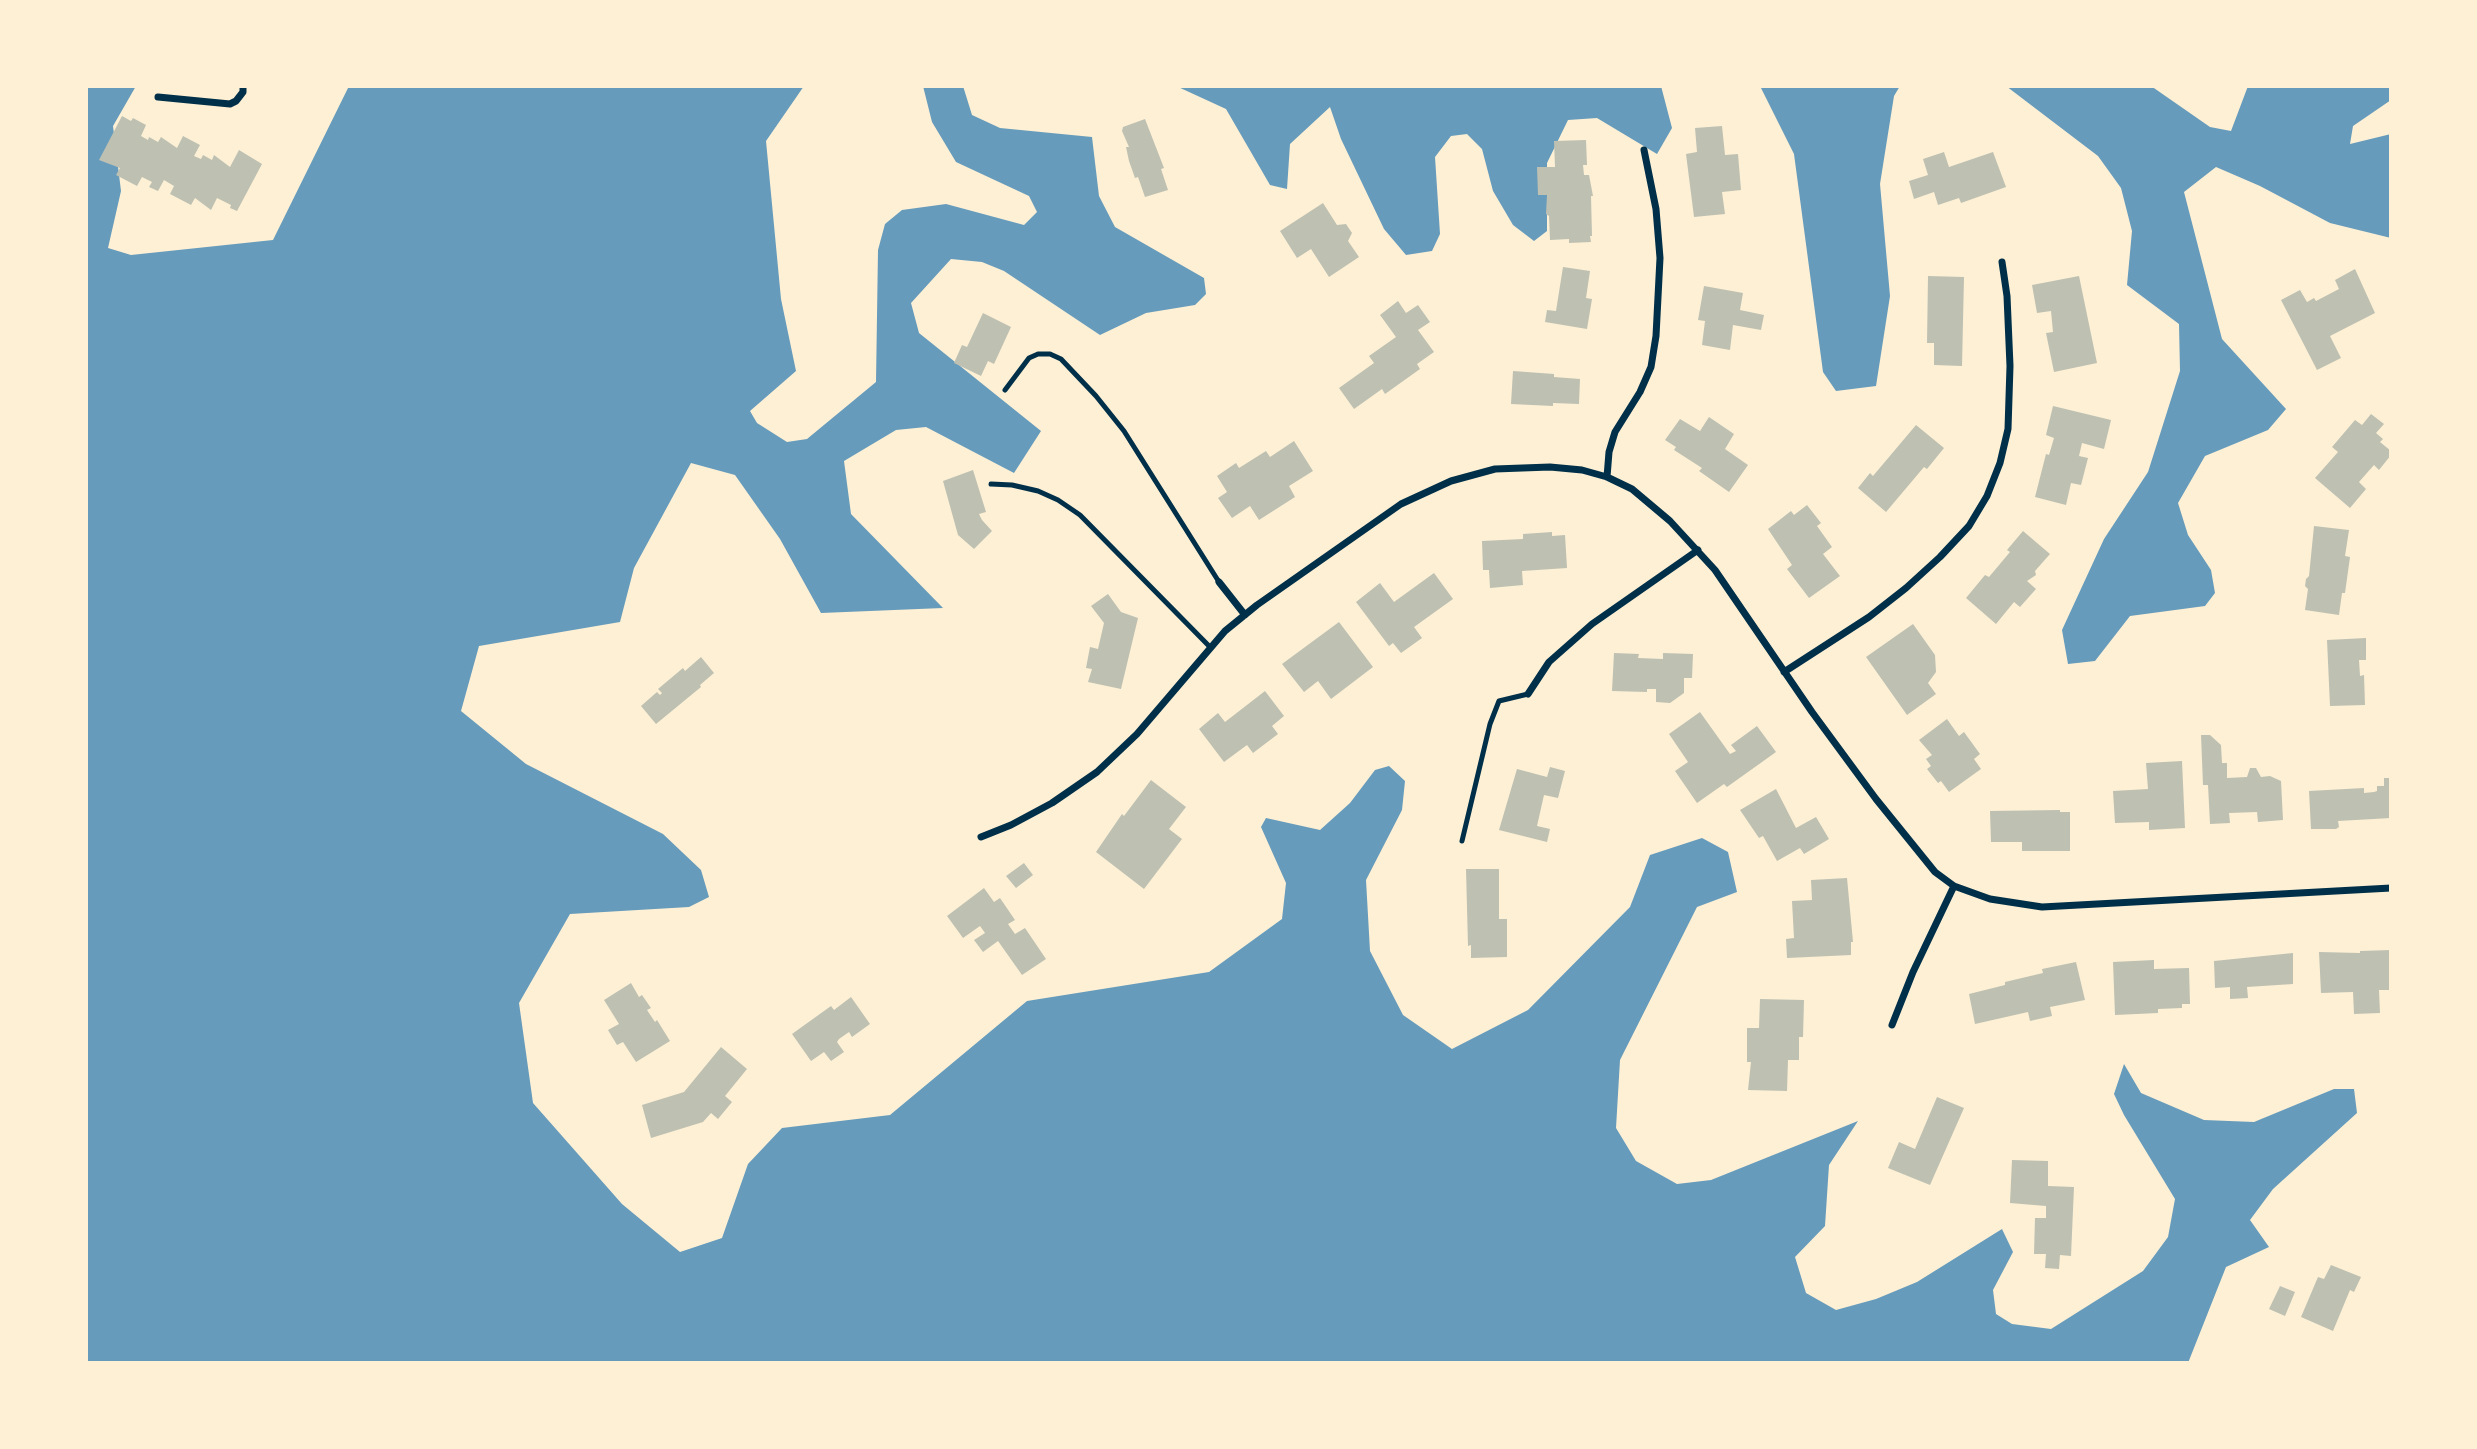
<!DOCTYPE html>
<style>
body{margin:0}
#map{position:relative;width:2477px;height:1449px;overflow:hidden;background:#fdf0d5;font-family:Helvetica,sans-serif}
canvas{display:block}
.frame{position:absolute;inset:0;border:88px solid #fdf0d5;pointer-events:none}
</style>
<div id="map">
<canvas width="2477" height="1449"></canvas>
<div class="frame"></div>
</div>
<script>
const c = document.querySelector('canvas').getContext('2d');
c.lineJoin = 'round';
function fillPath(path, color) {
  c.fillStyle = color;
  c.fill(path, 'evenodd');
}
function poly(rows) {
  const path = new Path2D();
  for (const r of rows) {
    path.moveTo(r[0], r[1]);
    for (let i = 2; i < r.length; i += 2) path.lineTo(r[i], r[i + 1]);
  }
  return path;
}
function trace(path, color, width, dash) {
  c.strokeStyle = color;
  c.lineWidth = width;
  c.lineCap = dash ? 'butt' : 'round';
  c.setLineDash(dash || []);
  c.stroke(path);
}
const water = poly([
 [86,86,136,86,113,126,121,191,108,248,131,255,273,240,349,86,804,86,766,141,781,299,796,371,750,411,757,423,787,442,807,439,876,382,878,250,885,224,902,210,946,204,1024,225,1037,212,1029,196,956,162,932,122,923,86,963,86,972,115,1000,128,1092,137,1099,196,1115,227,1204,278,1206,294,1195,305,1146,313,1100,335,1004,271,982,262,951,259,911,303,919,333,1041,431,1014,473,926,427,896,430,844,461,851,514,943,608,821,613,780,539,735,475,691,463,634,568,620,622,479,646,461,711,526,764,663,834,701,870,709,897,689,907,570,914,519,1003,533,1103,622,1204,680,1252,722,1238,748,1164,782,1128,890,1115,1027,1001,1209,972,1282,919,1286,883,1261,827,1266,818,1320,830,1350,803,1375,770,1389,766,1405,781,1402,810,1366,880,1370,951,1403,1015,1452,1049,1528,1010,1630,907,1650,855,1702,838,1728,852,1737,892,1697,907,1620,1060,1616,1128,1636,1161,1677,1184,1711,1180,1858,1121,1829,1165,1825,1226,1795,1257,1806,1293,1836,1310,1876,1299,1917,1282,2002,1229,2013,1252,1993,1290,1996,1314,2012,1324,2051,1329,2143,1271,2168,1237,2175,1199,2124,1115,2114,1094,2124,1064,2141,1093,2204,1120,2254,1122,2334,1089,2354,1089,2357,1113,2273,1189,2250,1220,2269,1247,2226,1267,2188,1363,86,1363],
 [1176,86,1661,86,1672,128,1657,154,1597,118,1568,120,1547,163,1547,231,1534,241,1513,225,1493,191,1482,149,1467,134,1451,136,1435,157,1440,234,1432,251,1406,255,1384,229,1341,139,1330,107,1290,144,1287,189,1270,185,1226,109],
 [1760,86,1900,86,1894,96,1880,184,1890,296,1876,386,1836,391,1823,372,1794,154],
 [2006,86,2151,86,2210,127,2231,131,2248,86,2391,86,2391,100,2353,126,2350,144,2391,134,2391,238,2330,223,2260,186,2216,167,2184,192,2222,339,2286,409,2268,430,2205,456,2178,503,2188,535,2211,570,2215,593,2205,606,2130,616,2095,661,2068,664,2062,630,2104,539,2148,472,2180,371,2179,324,2127,285,2132,231,2121,188,2098,156]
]);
const building = poly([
 [122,116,131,121,133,118,146,125,141,136,148,140,149,137,158,142,161,137,177,148,183,136,200,145,194,156,201,159,203,155,212,160,214,155,230,167,239,150,262,164,237,211,230,208,231,205,217,198,211,210,195,198,191,205,170,194,174,186,164,180,158,191,149,187,152,182,142,177,137,186,116,175,120,168,99,160],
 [1145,119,1164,168,1161,169,1168,190,1145,197,1138,177,1135,178,1129,161,1126,147,1129,147,1122,131,1123,127],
 [1722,126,1725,155,1738,154,1741,190,1722,192,1725,214,1694,217,1686,154,1697,152,1695,128],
 [1586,140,1587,165,1583,165,1584,175,1589,175,1593,196,1591,196,1592,236,1590,236,1591,242,1569,243,1569,239,1550,240,1549,216,1546,214,1547,195,1538,195,1537,167,1555,167,1554,141],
 [1944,152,1949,167,1993,152,2006,187,1961,203,1959,198,1938,205,1934,192,1914,199,1909,181,1928,175,1923,159],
 [1323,203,1337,225,1346,224,1352,233,1348,241,1359,257,1329,277,1311,249,1297,258,1280,231],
 [1563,267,1590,271,1586,298,1592,299,1587,329,1545,322,1547,310,1556,311],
 [2355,269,2375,313,2330,336,2341,358,2317,370,2281,300,2300,290,2307,302,2314,298,2316,301,2339,289,2335,280],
 [1928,276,1964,277,1962,366,1934,365,1934,343,1927,343],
 [2079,276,2097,363,2054,372,2046,333,2053,332,2051,311,2037,313,2032,285],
 [1704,286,1743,293,1740,310,1764,315,1761,330,1733,325,1730,350,1702,345,1705,321,1698,320],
 [1398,301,1406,313,1418,305,1430,322,1418,330,1434,352,1417,364,1420,369,1385,394,1382,389,1354,409,1339,388,1374,363,1369,356,1396,337,1380,315],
 [983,313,1011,327,994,364,988,361,981,376,954,363,962,345,967,347],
 [1513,371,1554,374,1554,377,1580,379,1579,404,1553,403,1553,406,1511,404],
 [2053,406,2111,420,2104,449,2082,443,2079,456,2088,458,2081,485,2071,483,2066,505,2035,497,2046,454,2049,455,2054,438,2046,435],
 [2371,414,2384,424,2376,433,2383,439,2380,442,2391,451,2391,455,2379,470,2374,465,2359,482,2366,489,2350,508,2315,478,2338,452,2332,447,2355,420,2362,425],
 [1709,417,1734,434,1725,449,1748,465,1729,492,1699,471,1702,468,1674,450,1676,447,1665,440,1680,419,1700,431],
 [1916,425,1944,448,1927,469,1924,467,1886,512,1858,488,1870,473,1873,476],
 [1294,441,1313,471,1289,486,1295,497,1259,520,1250,506,1232,518,1218,498,1227,492,1217,476,1236,463,1239,468,1266,451,1270,457],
 [973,470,986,512,979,514,982,520,992,531,974,549,958,535,943,481],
 [1807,505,1821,523,1817,526,1832,547,1823,554,1840,576,1809,598,1787,569,1792,565,1768,529,1791,511,1794,515],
 [2314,526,2349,530,2345,556,2350,557,2345,593,2342,593,2339,615,2305,610,2308,589,2305,586,2306,579,2309,576],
 [2023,531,2050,554,2035,571,2036,575,2027,581,2036,589,2020,607,2014,602,1996,624,1966,598,1985,575,1989,577,2010,552,2007,550],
 [1552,532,1552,536,1565,535,1567,568,1522,571,1523,585,1490,588,1489,570,1483,570,1482,541,1523,539,1523,534],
 [1434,573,1453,599,1414,627,1422,638,1401,653,1393,643,1389,646,1356,602,1380,583,1394,602],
 [1108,594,1121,612,1138,618,1121,689,1088,682,1092,669,1086,668,1090,647,1098,649,1104,623,1091,606],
 [1339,622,1373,667,1331,699,1318,681,1304,692,1282,664],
 [1913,624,1935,655,1936,672,1928,683,1936,694,1907,715,1866,657],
 [2366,638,2366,660,2359,660,2360,676,2364,675,2365,705,2330,706,2327,640],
 [1614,653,1639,654,1638,658,1663,659,1663,653,1693,654,1692,678,1684,678,1684,693,1670,703,1656,702,1656,689,1647,689,1647,692,1612,691],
 [701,657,714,673,700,685,701,687,656,724,641,706,657,692,660,695,662,693,658,689,683,668,685,671],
 [1265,691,1284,716,1272,726,1278,734,1253,753,1247,745,1224,762,1199,729,1218,713,1225,722],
 [1700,712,1730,754,1736,751,1731,745,1757,726,1776,752,1727,787,1724,784,1697,803,1675,771,1688,762,1669,734],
 [1947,719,1959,736,1964,732,1980,754,1974,759,1981,769,1949,792,1941,781,1938,783,1927,769,1931,766,1926,759,1932,755,1919,740],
 [2201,735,2210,735,2221,745,2222,763,2227,763,2227,778,2247,777,2250,768,2256,768,2261,777,2270,776,2281,781,2283,820,2258,822,2257,812,2229,813,2230,823,2210,824,2208,785,2203,785],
 [2182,761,2185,828,2149,830,2149,822,2115,823,2113,791,2148,789,2146,763],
 [1550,767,1565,771,1558,798,1544,795,1537,826,1550,829,1547,842,1499,830,1517,769,1547,777],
 [2384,778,2391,778,2391,818,2338,821,2339,827,2336,829,2311,829,2309,791,2364,788,2364,793,2374,792,2377,791,2377,786,2384,786],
 [1151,780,1186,807,1169,829,1182,839,1144,889,1096,852,1122,814,1124,816],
 [1776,789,1796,828,1816,817,1829,839,1804,854,1800,848,1777,861,1763,836,1759,838,1740,810],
 [2060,810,2060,812,2070,812,2070,851,2022,851,2022,842,1991,842,1990,811],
 [1024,863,1033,875,1016,888,1006,876],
 [1466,869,1499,869,1499,919,1507,919,1507,957,1471,958,1471,945,1468,946],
 [1847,878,1853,942,1851,942,1851,955,1787,958,1786,939,1794,938,1792,901,1812,900,1811,880],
 [984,888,994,902,1000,898,1015,920,1008,924,1015,934,1025,928,1046,959,1022,975,998,941,983,952,974,940,985,933,980,926,963,938,947,916],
 [2391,950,2391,990,2379,990,2380,1013,2354,1014,2353,992,2321,993,2319,952,2360,953,2360,951],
 [2293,953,2293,984,2247,987,2248,998,2230,999,2230,987,2215,988,2214,961],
 [2154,960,2154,969,2189,968,2190,1004,2182,1004,2182,1008,2158,1009,2158,1013,2115,1015,2113,962],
 [2076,962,2085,1000,2050,1007,2052,1016,2030,1021,2028,1012,1975,1024,1969,994,2005,985,2005,982,2043,973,2042,969],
 [631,983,639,997,642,995,651,1008,647,1010,655,1022,657,1020,670,1041,636,1062,623,1042,617,1045,608,1030,619,1024,604,1000],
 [851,997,870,1024,852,1037,849,1032,839,1039,837,1042,844,1052,831,1061,824,1052,811,1061,792,1034,831,1006,834,1010],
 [1760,999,1804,1000,1803,1037,1799,1037,1799,1060,1788,1060,1787,1091,1748,1090,1751,1062,1747,1062,1747,1028,1759,1028],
 [721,1047,747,1069,725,1096,732,1102,718,1119,711,1113,703,1122,651,1138,642,1105,684,1092],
 [1937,1097,1964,1108,1930,1185,1888,1168,1899,1142,1915,1149],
 [2012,1160,2048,1161,2048,1186,2074,1187,2071,1256,2060,1255,2059,1269,2045,1268,2046,1254,2034,1254,2035,1218,2046,1218,2046,1206,2010,1203],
 [2331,1265,2361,1277,2354,1292,2350,1290,2333,1331,2301,1317,2318,1277,2324,1279],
 [2280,1286,2295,1292,2285,1316,2269,1309]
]);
const service = poly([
 [1005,390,1029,358,1038,354,1050,354,1061,359,1096,396,1124,431,1219,582],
 [991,484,1012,485,1038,491,1058,500,1080,515,1210,647],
 [1462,841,1490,724,1499,701,1528,694]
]);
const minor = poly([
 [158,97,230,104,236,101,243,92,243,86],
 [1607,477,1609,452,1615,432,1640,392,1651,367,1656,336,1660,258,1656,209,1644,150],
 [1219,582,1245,615],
 [1784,672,1869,617,1906,588,1940,557,1969,526,1987,496,2000,463,2008,429,2010,366,2007,296,2002,262],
 [1528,694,1549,662,1592,624,1698,550],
 [981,837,1011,825,1052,803,1097,772,1137,734,1225,631,1257,605,1401,504,1451,481,1495,469,1550,467,1582,470,1607,477,1632,489,1670,521,1715,570,1812,712,1876,799,1935,872,1954,886,1990,899,2042,907,2391,888],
 [1892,1025,1913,972,1954,886]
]);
fillPath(water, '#669bbc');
fillPath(building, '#bec0b2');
trace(service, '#003049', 5);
trace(minor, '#003049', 7);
</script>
